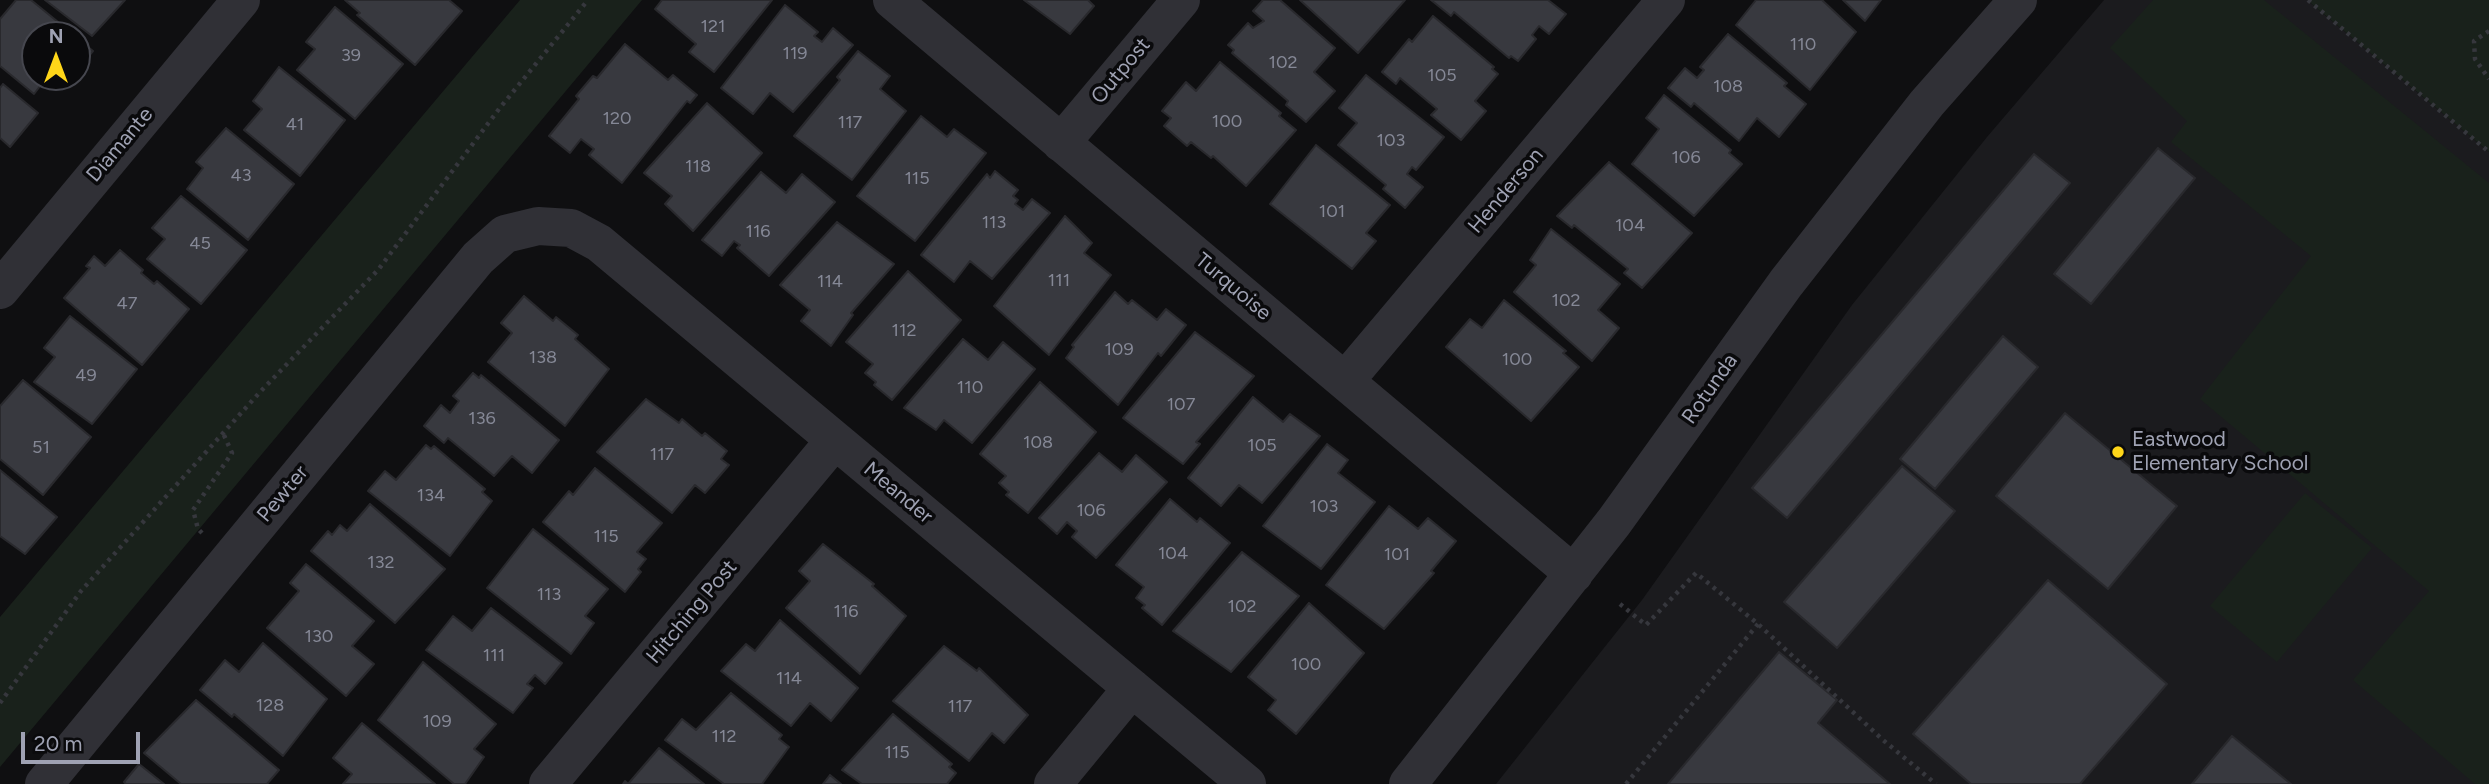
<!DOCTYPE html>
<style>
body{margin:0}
#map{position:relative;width:2489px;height:784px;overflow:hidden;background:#0f0f11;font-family:Figtree,sans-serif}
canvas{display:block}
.north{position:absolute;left:21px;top:21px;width:70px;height:70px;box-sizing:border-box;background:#0a0a0c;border:2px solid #46474f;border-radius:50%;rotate:0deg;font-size:19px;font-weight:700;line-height:28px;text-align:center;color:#9fa2b3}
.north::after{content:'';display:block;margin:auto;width:24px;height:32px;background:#ffd619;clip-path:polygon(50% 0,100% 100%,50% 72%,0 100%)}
.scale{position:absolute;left:21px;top:732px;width:119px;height:32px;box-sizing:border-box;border:4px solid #9fa2b3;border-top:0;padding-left:9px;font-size:21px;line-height:24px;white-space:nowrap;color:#9fa2b3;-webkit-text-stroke:5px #0a0a0c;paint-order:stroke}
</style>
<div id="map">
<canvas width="2489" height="784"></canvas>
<div class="north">N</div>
<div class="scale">20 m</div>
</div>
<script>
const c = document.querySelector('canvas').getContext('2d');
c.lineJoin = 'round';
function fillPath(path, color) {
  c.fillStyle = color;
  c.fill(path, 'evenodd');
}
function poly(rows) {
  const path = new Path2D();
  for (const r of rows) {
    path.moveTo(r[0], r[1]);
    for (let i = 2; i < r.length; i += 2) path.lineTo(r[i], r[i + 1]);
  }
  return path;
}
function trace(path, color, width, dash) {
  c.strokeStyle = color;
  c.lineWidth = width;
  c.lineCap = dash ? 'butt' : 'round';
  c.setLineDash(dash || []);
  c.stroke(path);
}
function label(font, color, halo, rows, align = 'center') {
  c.font = font + ' Figtree,sans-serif';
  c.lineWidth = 7;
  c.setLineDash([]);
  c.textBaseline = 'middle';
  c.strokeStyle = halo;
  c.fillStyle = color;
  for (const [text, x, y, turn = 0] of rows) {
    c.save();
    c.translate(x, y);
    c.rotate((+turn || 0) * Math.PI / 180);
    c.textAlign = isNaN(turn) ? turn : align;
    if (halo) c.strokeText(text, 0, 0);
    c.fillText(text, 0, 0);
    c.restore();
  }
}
const built = poly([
 [2104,0,2307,0,2489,152,2489,784,1496,784,1642,600,1852,305,1987,137]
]);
const green = poly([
 [520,0,642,0,0,767,0,617],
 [2153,0,2264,0,2489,183,2489,784,2475,784,2353,680,2429,591,2200,399,2311,256,2171,142,2187,121,2110,48],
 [2307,0,2489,0,2489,152],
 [2305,493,2372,548,2277,662,2210,606]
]);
const building = poly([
 [16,0,31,0,74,35,35,35,35,77,47,77,34,94,0,66,0,19,16,0],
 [45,0,125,0,92,36,45,0],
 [345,0,449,0,462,11,415,65,357,15,360,13,345,0],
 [662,0,772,0,714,72,689,52,696,44,655,9,662,0],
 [1024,0,1088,0,1094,6,1070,34,1024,0],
 [1263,0,1280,0,1335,48,1314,72,1335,91,1306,122,1286,105,1288,101,1232,53,1234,50,1228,45,1248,23,1253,28,1264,21,1253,11,1263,0],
 [1300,0,1405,0,1358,53,1300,0],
 [1431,0,1548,0,1566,14,1549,34,1539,26,1532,35,1536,39,1518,61,1511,56,1509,58,1454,12,1451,16,1431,0],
 [1756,0,1822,0,1856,32,1810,90,1736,25,1756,0],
 [1843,0,1881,0,1865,21,1843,0],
 [785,5,818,32,814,36,822,42,833,28,853,45,793,112,770,93,753,114,721,88,785,5],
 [335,7,403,64,355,119,297,70,315,49,306,42,335,7],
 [1433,16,1494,67,1492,69,1498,74,1475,101,1486,111,1461,140,1431,115,1437,109,1400,78,1396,84,1382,72,1409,39,1412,42,1433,16],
 [1728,34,1787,83,1784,86,1806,104,1779,137,1757,118,1739,141,1694,103,1691,107,1668,88,1685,68,1697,78,1704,70,1700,67,1728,34],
 [77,38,93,51,77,70,77,38],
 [625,44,668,80,673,75,697,95,690,103,687,101,622,183,589,155,594,149,581,139,570,153,549,136,579,99,576,96,593,76,597,78,625,44],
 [858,51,890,76,880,89,906,111,852,180,794,136,840,80,837,77,858,51],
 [1220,62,1281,113,1279,116,1296,130,1246,186,1213,156,1211,158,1191,142,1187,146,1164,126,1171,118,1162,111,1186,82,1196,91,1220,62],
 [279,67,345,120,300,176,244,130,262,109,253,101,279,67],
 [1366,75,1444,137,1416,170,1412,167,1407,174,1423,187,1405,208,1383,189,1386,185,1338,145,1357,123,1339,108,1366,75],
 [3,84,38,113,10,147,0,138,0,88,3,84],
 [1664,95,1731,150,1729,153,1742,164,1694,216,1632,164,1659,129,1646,118,1664,95],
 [707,103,762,153,693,231,665,204,672,196,644,173,707,103],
 [921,116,947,137,954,129,986,153,915,241,857,196,921,116],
 [226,128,294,184,248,240,187,189,203,168,196,162,226,128],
 [1316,145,1390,205,1366,233,1376,241,1352,269,1270,204,1316,145],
 [2158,148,2195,178,2091,304,2054,274,2158,148],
 [2034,154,2070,183,1787,518,1752,488,2034,154],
 [1609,162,1692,233,1642,288,1624,273,1628,269,1574,225,1572,228,1557,216,1609,162],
 [995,171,1018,190,1013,196,1018,200,1015,204,1023,210,1032,199,1050,213,992,279,970,261,954,282,921,255,987,174,990,178,995,171],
 [761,172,786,193,802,174,835,202,769,276,737,248,740,245,734,241,722,256,702,240,761,172],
 [181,196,247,250,201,304,147,259,165,239,152,228,181,196],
 [1065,216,1092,243,1084,253,1111,275,1049,355,994,306,1065,216],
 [837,222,894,264,851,313,853,315,831,346,801,321,810,310,780,285,837,222],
 [1551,229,1620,284,1598,310,1619,328,1592,361,1514,292,1536,265,1530,260,1551,229],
 [120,250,143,270,141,273,154,284,157,281,189,309,142,365,64,298,90,268,86,266,94,256,105,266,120,250],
 [908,271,961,320,892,400,874,385,876,382,865,373,873,364,846,342,908,271],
 [1115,292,1128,304,1132,300,1157,320,1166,309,1186,325,1161,356,1158,353,1118,405,1066,358,1074,347,1072,345,1115,292],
 [524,296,553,321,556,317,578,335,575,339,609,369,565,426,488,362,512,333,501,323,524,296],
 [1504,300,1566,351,1563,353,1579,367,1531,421,1446,347,1470,319,1482,328,1504,300],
 [70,316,137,369,92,424,34,382,55,357,44,348,70,316],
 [1195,332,1254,376,1196,442,1200,444,1183,464,1123,418,1195,332],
 [2003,336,2038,367,1935,489,1900,459,2003,336],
 [963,339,988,360,1003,342,1035,369,972,443,944,420,936,430,904,408,963,339],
 [473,373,479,378,481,375,559,440,532,473,512,456,494,476,448,438,444,443,424,426,441,405,450,413,459,401,453,396,473,373],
 [23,380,91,437,43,495,0,459,0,406,23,380],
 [1040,382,1096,432,1028,513,1006,495,1009,492,999,483,1006,476,980,454,1040,382],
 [1253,397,1283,422,1290,414,1320,436,1262,503,1239,485,1221,506,1188,478,1253,397],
 [646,399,679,423,682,419,702,436,705,433,727,451,721,459,729,465,705,493,695,485,672,513,597,452,646,399],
 [2065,413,2177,506,2108,589,1996,496,2065,413],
 [1327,444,1348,460,1338,473,1375,502,1321,569,1263,526,1327,444],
 [426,445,431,449,434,446,485,489,482,492,492,501,450,556,368,491,385,471,396,480,426,445],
 [1099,453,1122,472,1136,455,1167,482,1096,558,1072,537,1077,531,1067,522,1057,534,1039,518,1099,453],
 [1902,466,1955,511,1837,648,1784,602,1902,466],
 [595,468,662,523,637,552,646,559,638,569,641,572,625,592,543,522,569,491,573,495,595,468],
 [0,470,57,517,25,554,0,536,0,470],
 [1170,499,1197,522,1200,518,1230,543,1162,625,1142,608,1145,605,1136,598,1144,587,1116,565,1170,499],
 [370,504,445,569,395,623,311,551,328,531,332,535,340,525,347,531,370,504],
 [1389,506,1418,529,1428,518,1456,541,1431,571,1434,573,1384,629,1326,585,1389,506],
 [533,529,608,589,585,616,594,623,571,654,487,588,533,529],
 [823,544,874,584,872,586,906,616,860,674,786,608,810,581,799,571,823,544],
 [1242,552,1299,596,1231,672,1173,631,1242,552],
 [306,564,374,621,352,646,374,664,346,696,267,628,299,591,290,583,306,564],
 [2048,580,2167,684,2080,784,1971,784,1913,734,2048,580],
 [1309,603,1364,653,1296,734,1268,710,1276,700,1248,677,1309,603],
 [491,608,562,663,545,684,535,675,527,684,533,688,513,713,426,650,453,616,472,631,491,608],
 [780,620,858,688,831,721,810,703,791,726,721,671,746,644,755,651,780,620],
 [263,643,327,699,283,756,234,714,232,717,200,690,225,660,239,672,263,643],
 [944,646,977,671,979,668,1028,715,1004,743,992,733,969,761,893,701,944,646],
 [1779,652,1837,700,1818,723,1890,784,1668,784,1779,652],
 [423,662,496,724,474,749,484,757,465,784,454,784,378,720,423,662],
 [731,693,782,735,779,739,789,747,762,784,724,784,665,740,682,719,696,730,731,693],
 [196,700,279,770,267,784,181,784,144,753,196,700],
 [893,714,952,764,949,767,956,773,947,784,862,784,842,770,893,714],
 [362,723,435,784,343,784,352,774,333,758,362,723],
 [2232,736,2291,784,2192,784,2232,736],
 [659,748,704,784,623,784,625,781,628,784,659,748],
 [139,764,164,784,126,784,124,782,139,764],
 [830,775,841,784,823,784,830,775]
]);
const path = poly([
 [2308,0,2489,152],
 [2489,31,2474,41,2475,59,2489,79],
 [202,533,198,529,193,510,232,453,223,433],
 [1620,604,1646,625,1696,573,1758,624,1883,740,1936,784],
 [0,703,81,591,260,392,378,270,499,109,588,0],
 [1626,784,1758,624]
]);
const minor = poly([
 [892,0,1574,574],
 [1061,143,1181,0],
 [0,290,241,0],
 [1345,381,1666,0],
 [44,784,478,258,505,234,538,226,571,228,599,243,1247,784],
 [548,784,835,440],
 [1053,784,1132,688],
 [1408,784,1614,522,1786,283,1927,103,2018,0]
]);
const markers = [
 [2118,452,7,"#ffd619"]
];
const numberNames = [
 ["121",713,27],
 ["110",1803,45],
 ["119",795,54],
 ["39",351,56],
 ["102",1283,63],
 ["105",1442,76],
 ["108",1728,87],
 ["120",617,119],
 ["100",1227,122],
 ["117",850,123],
 ["41",295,125],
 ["103",1391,141],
 ["106",1686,158],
 ["118",698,167],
 ["43",241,176],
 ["115",917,179],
 ["101",1332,212],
 ["113",994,223],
 ["104",1630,226],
 ["116",758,232],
 ["45",200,244],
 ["111",1059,281],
 ["114",830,282],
 ["102",1566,301],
 ["47",127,304],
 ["112",904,331],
 ["109",1119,350],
 ["138",543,358],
 ["100",1517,360],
 ["49",86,376],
 ["110",970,388],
 ["107",1181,405],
 ["136",482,419],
 ["108",1038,443],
 ["105",1262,446],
 ["51",41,448],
 ["117",662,455],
 ["134",431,496],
 ["103",1324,507],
 ["106",1091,511],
 ["115",606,537],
 ["104",1173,554],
 ["101",1397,555],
 ["132",381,563],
 ["113",549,595],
 ["102",1242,607],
 ["116",846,612],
 ["130",319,637],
 ["111",494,656],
 ["100",1306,665],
 ["114",789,679],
 ["128",270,706],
 ["117",960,707],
 ["109",437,722],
 ["112",724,737],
 ["115",897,753]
];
const streetNames = [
 ["Outpost",1121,71,-50],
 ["Diamante",120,145,-50],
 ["Henderson",1506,191,-50],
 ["Turquoise",1233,287,40],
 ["Rotunda",1710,389,-55],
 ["Meander",898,493,40],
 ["Pewter",283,494,-50],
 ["Hitching Post",692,612,-50]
];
const poiNames = [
 ["Eastwood",2132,440],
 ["Elementary School",2132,464]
];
fillPath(built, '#1b1b1e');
fillPath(green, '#19211b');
fillPath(building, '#38393f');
trace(building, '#29292d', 2);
trace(path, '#36373d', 4.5, [3.5, 5]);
trace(minor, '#303036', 38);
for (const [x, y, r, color] of markers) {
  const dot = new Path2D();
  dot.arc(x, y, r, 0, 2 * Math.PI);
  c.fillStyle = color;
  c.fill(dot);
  trace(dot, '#0a0a0c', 2.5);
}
label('18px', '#858896', null, numberNames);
label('21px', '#9fa2b3', '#0a0a0c', streetNames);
label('21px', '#9fa2b3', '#0a0a0c', poiNames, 'left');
</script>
